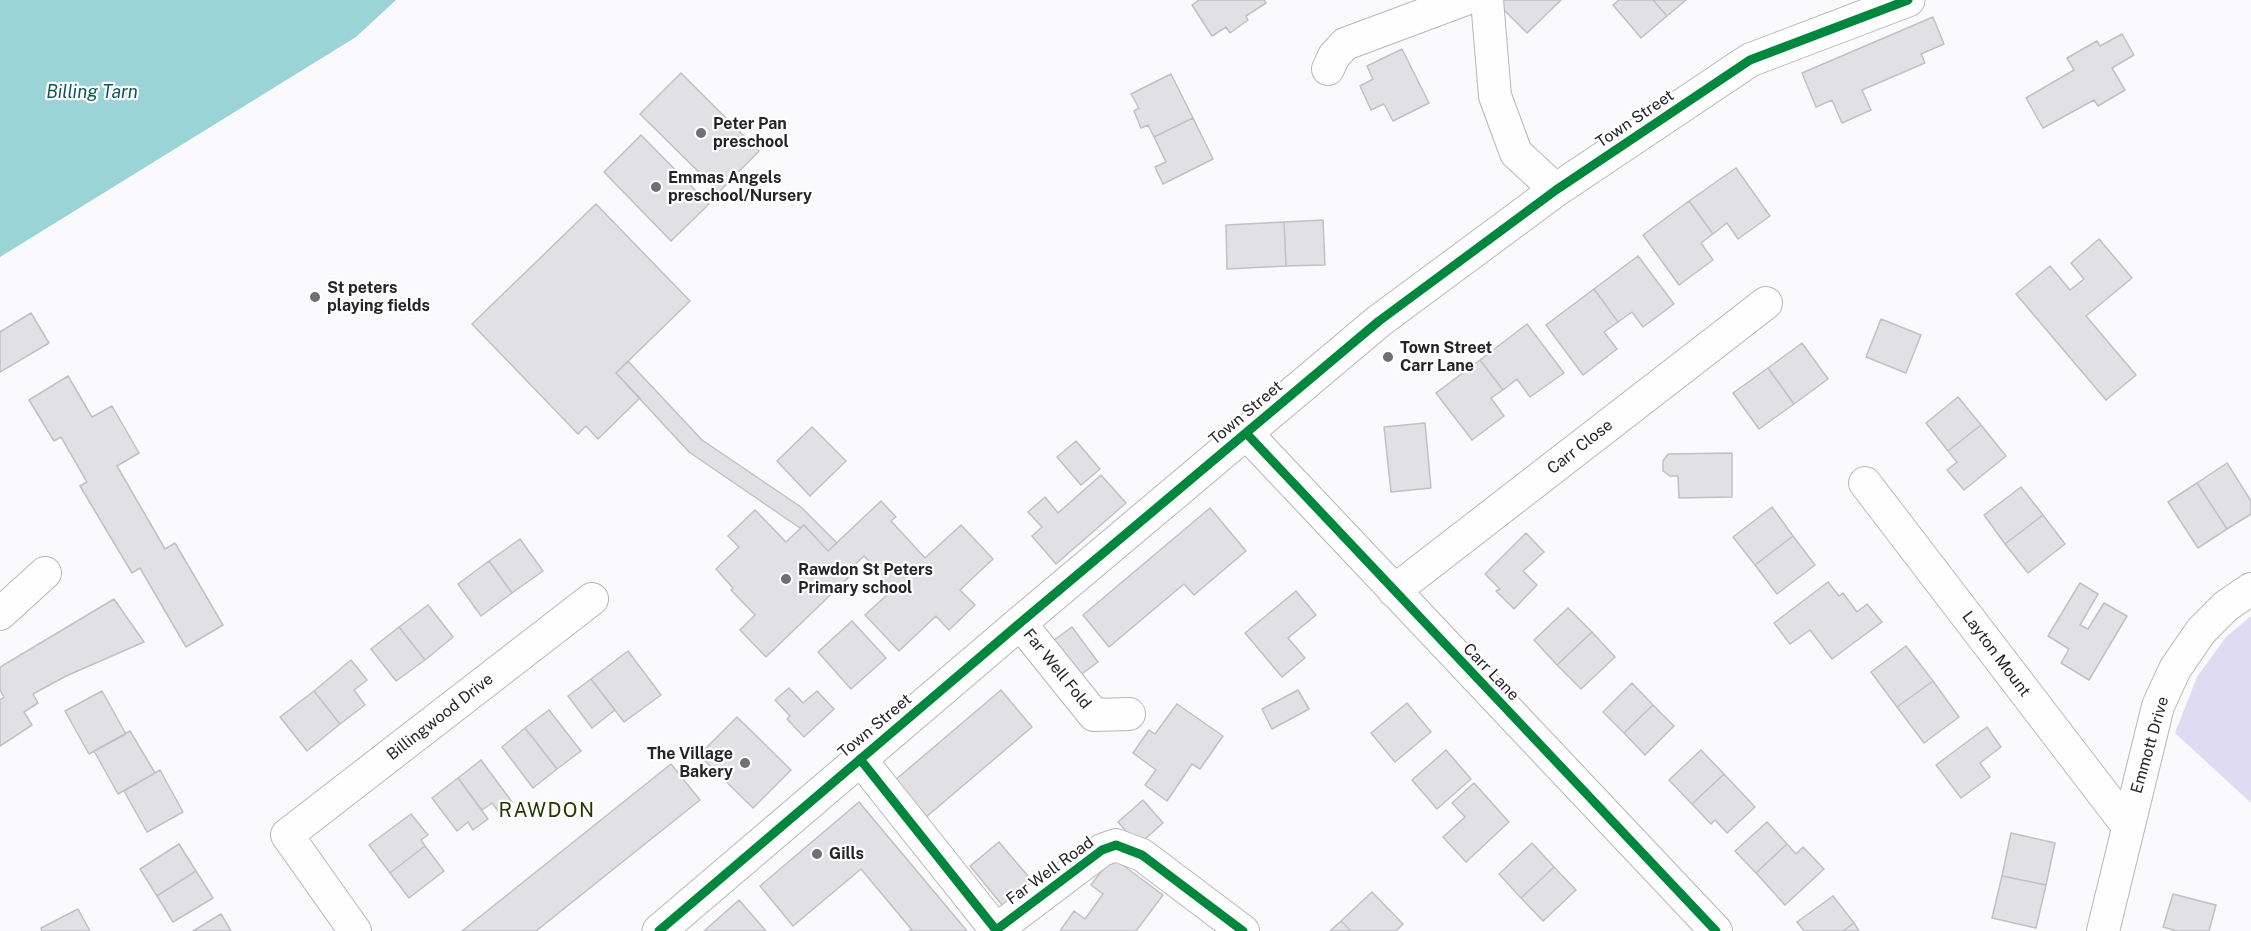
<!DOCTYPE html>
<style>
body{margin:0}
canvas{display:block;background:#fafafc}
</style>
<canvas width="2251" height="931"></canvas>
<script>
const c = document.querySelector('canvas').getContext('2d');
c.lineJoin = 'round';
function fillPath(path, color) {
  c.fillStyle = color;
  c.fill(path, 'evenodd');
}
function poly(rows) {
  const path = new Path2D();
  for (const r of rows) {
    path.moveTo(r[0], r[1]);
    for (let i = 2; i < r.length; i += 2) path.lineTo(r[i], r[i + 1]);
  }
  return path;
}
function trace(path, color, width, dash) {
  c.strokeStyle = color;
  c.lineWidth = width;
  c.lineCap = dash ? 'butt' : 'round';
  c.setLineDash(dash || []);
  c.stroke(path);
}
function label(font, color, halo, rows, align = 'center') {
  c.font = font + ' "Public Sans",sans-serif';
  c.lineWidth = 4.5;
  c.setLineDash([]);
  c.textBaseline = 'middle';
  c.strokeStyle = halo;
  c.fillStyle = color;
  for (const [text, x, y, turn = 0] of rows) {
    c.save();
    c.translate(x, y);
    c.rotate((+turn || 0) * Math.PI / 180);
    c.textAlign = isNaN(turn) ? turn : align;
    if (halo) c.strokeText(text, 0, 0);
    c.fillText(text, 0, 0);
    c.restore();
  }
}
const green = poly([
 [2251,616,2251,803,2175,733,2197,677,2226,637]
]);
const water = poly([
 [0,0,396,0,356,37,0,257]
]);
const building = poly([
 [1199,0,1264,0,1266,3,1246,16,1248,20,1230,33,1226,27,1212,36,1192,5,1199,0],
 [1504,0,1561,0,1527,33,1499,5,1504,0],
 [1619,0,1653,0,1667,16,1641,38,1613,5,1619,0],
 [1653,0,1686,0,1667,16,1653,0],
 [1933,17,1944,44,1921,54,1925,63,1862,90,1871,110,1842,123,1832,100,1816,107,1802,73,1933,17],
 [2122,34,2134,55,2112,68,2125,90,2098,106,2094,100,2043,128,2026,98,2074,70,2067,58,2097,41,2100,46,2122,34],
 [1402,49,1429,103,1393,121,1384,104,1371,110,1360,86,1373,79,1367,66,1402,49],
 [681,73,759,151,719,192,640,114,681,73],
 [1171,74,1193,118,1154,137,1148,125,1141,128,1134,111,1139,108,1131,94,1171,74],
 [1193,118,1213,159,1163,184,1155,167,1166,162,1154,137,1193,118],
 [641,135,709,204,671,241,604,172,641,135],
 [1736,168,1770,216,1738,239,1727,223,1713,234,1689,201,1736,168],
 [1689,201,1713,234,1701,243,1713,260,1679,285,1643,235,1689,201],
 [596,204,690,301,616,373,640,398,598,439,586,426,578,434,472,324,596,204],
 [1323,220,1325,265,1286,266,1284,222,1323,220],
 [1284,222,1286,266,1227,269,1226,225,1284,222],
 [2099,239,2132,278,2086,316,2136,375,2106,400,2016,294,2050,266,2070,290,2084,279,2071,263,2099,239],
 [1638,256,1674,304,1643,327,1632,312,1618,322,1594,289,1638,256],
 [1594,289,1618,322,1604,332,1617,349,1583,375,1546,325,1594,289],
 [31,313,49,343,0,372,0,332,31,313],
 [1881,319,1921,335,1906,373,1866,357,1881,319],
 [1527,324,1564,373,1530,397,1517,379,1503,390,1480,360,1527,324],
 [1802,343,1828,379,1794,404,1768,368,1802,343],
 [1480,360,1503,390,1491,398,1504,416,1472,440,1436,393,1480,360],
 [628,361,702,440,801,507,837,543,828,551,804,525,800,528,689,452,616,373,628,361],
 [1768,368,1794,404,1759,429,1733,393,1768,368],
 [68,376,92,417,112,406,139,453,117,466,165,549,175,543,223,625,186,647,140,568,132,573,80,486,87,482,61,437,54,441,29,400,68,376],
 [1958,397,1981,425,1948,451,1926,423,1958,397],
 [1425,423,1431,488,1391,492,1384,427,1425,423],
 [1981,425,2006,456,1964,490,1947,470,1957,462,1948,451,1981,425],
 [812,427,846,461,810,496,777,461,812,427],
 [1076,441,1100,469,1081,485,1057,457,1076,441],
 [1732,453,1732,497,1679,498,1678,476,1670,476,1663,471,1663,461,1668,454,1732,453],
 [2227,463,2251,501,2251,514,2227,529,2197,483,2227,463],
 [1101,475,1126,503,1056,564,1032,536,1042,527,1028,512,1045,497,1058,513,1101,475],
 [2197,483,2227,529,2198,548,2168,502,2197,483],
 [2021,487,2043,515,2005,544,1984,515,2021,487],
 [881,501,896,517,891,521,925,558,961,525,993,559,960,590,975,605,949,630,936,616,899,651,865,615,890,592,879,581,884,577,864,556,847,572,850,576,766,657,740,630,755,615,731,590,733,588,716,569,739,547,728,536,755,510,786,542,804,525,828,551,881,501],
 [1772,507,1793,536,1755,565,1733,537,1772,507],
 [1210,508,1246,551,1194,595,1184,584,1109,647,1083,615,1210,508],
 [2043,515,2065,544,2028,573,2005,544,2043,515],
 [1526,533,1544,552,1523,571,1537,585,1514,609,1496,591,1500,589,1485,574,1526,533],
 [1793,536,1815,565,1777,594,1755,565,1793,536],
 [520,539,543,571,512,593,489,561,520,539],
 [489,561,512,593,481,616,458,584,489,561],
 [1828,582,1839,596,1843,593,1857,612,1867,604,1882,622,1832,659,1810,630,1790,644,1774,623,1828,582],
 [2080,583,2098,594,2080,625,2088,629,2104,603,2127,616,2089,680,2061,663,2069,649,2048,636,2080,583],
 [1296,591,1316,615,1288,638,1305,658,1282,677,1245,633,1296,591],
 [114,599,144,642,66,676,33,694,38,703,24,712,32,725,0,746,0,700,4,697,0,690,0,667,114,599],
 [428,605,453,637,425,660,399,627,428,605],
 [1568,608,1592,632,1557,665,1534,640,1568,608],
 [852,621,886,658,851,689,818,652,852,621],
 [399,627,425,660,396,681,371,649,399,627],
 [1072,627,1098,662,1076,678,1050,643,1072,627],
 [1592,632,1615,657,1581,689,1557,665,1592,632],
 [1906,646,1933,681,1897,707,1871,672,1906,646],
 [628,651,661,695,624,722,591,679,628,651],
 [351,660,367,680,354,690,365,705,340,724,314,691,351,660],
 [591,679,615,710,592,728,568,696,591,679],
 [1933,681,1959,717,1924,743,1897,707,1933,681],
 [1632,683,1653,705,1624,733,1603,712,1632,683],
 [789,688,803,703,817,691,834,709,804,737,787,719,790,716,775,700,789,688],
 [1001,690,1032,727,925,818,894,781,1001,690],
 [1298,690,1309,709,1272,729,1262,709,1298,690],
 [102,691,126,734,89,754,65,711,102,691],
 [314,691,340,724,307,751,280,717,314,691],
 [1407,703,1431,732,1395,762,1371,733,1407,703],
 [1177,704,1223,736,1200,769,1192,764,1167,801,1145,785,1156,770,1133,753,1149,730,1155,734,1177,704],
 [1653,705,1674,726,1645,755,1624,733,1653,705],
 [549,710,581,751,557,769,525,728,549,710],
 [737,717,791,770,753,808,699,755,737,717],
 [1987,727,2001,747,1980,763,1990,777,1961,798,1936,765,1987,727],
 [525,728,557,769,533,788,502,747,525,728],
 [130,731,155,773,118,794,94,751,130,731],
 [1446,750,1471,779,1437,809,1412,780,1446,750],
 [1701,750,1724,774,1692,804,1669,780,1701,750],
 [481,760,512,802,499,812,492,803,482,810,458,778,481,760],
 [671,764,700,800,536,931,462,931,671,764],
 [160,770,183,812,147,832,124,791,160,770],
 [1724,774,1755,807,1727,833,1715,820,1711,824,1692,804,1724,774],
 [458,778,488,819,473,830,468,822,457,831,432,798,458,778],
 [1474,783,1509,822,1466,862,1443,837,1465,817,1452,803,1474,783],
 [1143,800,1163,823,1138,845,1118,822,1143,800],
 [859,802,967,931,909,931,912,930,861,869,793,926,760,886,859,802],
 [411,814,428,835,421,840,425,846,390,873,369,845,411,814],
 [1767,822,1787,844,1756,873,1735,851,1767,822],
 [2011,833,2055,843,2046,885,2002,876,2011,833],
 [999,842,1033,882,1003,906,970,866,999,842],
 [1532,843,1554,867,1521,898,1499,874,1532,843],
 [179,844,196,871,157,896,140,869,179,844],
 [1787,844,1796,854,1803,847,1824,869,1785,905,1756,873,1787,844],
 [425,846,444,871,409,898,390,873,425,846],
 [1112,857,1163,895,1136,931,1060,931,1074,911,1085,919,1103,894,1091,885,1112,857],
 [1554,867,1576,890,1543,921,1521,898,1554,867],
 [196,871,213,898,173,922,157,896,196,871],
 [2002,876,2046,885,2036,928,1992,918,2002,876],
 [1372,892,1403,924,1396,931,1351,931,1341,921,1372,892],
 [2173,894,2216,905,2209,931,2177,931,2163,927,2173,894],
 [1833,896,1854,923,1843,931,1804,931,1797,922,1833,896],
 [739,900,766,931,704,931,739,900],
 [78,909,90,931,42,931,41,928,78,909],
 [221,914,231,931,193,931,221,914],
 [1341,921,1351,931,1330,931,1341,921],
 [1854,923,1859,931,1843,931,1854,923]
]);
const minor = poly([
 [1487,0,1495,96,1516,153,1556,190],
 [1328,69,1334,56,1345,44,1463,0],
 [1246,433,1716,931],
 [1865,483,2127,825],
 [1394,591,1766,303],
 [0,614,45,573],
 [1020,623,1094,715,1129,714],
 [860,759,996,930,1102,850,1116,845,1142,855,1243,931],
 [355,931,287,835,592,599],
 [2103,931,2158,706,2175,669,2201,631,2226,606,2251,589]
]);
const tertiary = poly([
 [659,931,1020,623,1379,321,1556,190,1750,60,1908,0]
]);
const cycleway = poly([
 [1246,433,1716,931],
 [860,759,996,930,1102,850,1116,845,1142,855,1243,931],
 [659,931,1020,623,1379,321,1556,190,1750,60,1908,0]
]);
const markers = [
 [701,133,6,"#706f72"],
 [656,187,6,"#706f72"],
 [315,297,6,"#706f72"],
 [1388,357,6,"#706f72"],
 [786,579,6,"#706f72"],
 [745,763,6,"#706f72"],
 [817,854,6,"#706f72"]
];
const streetNames = [
 ["Town Street",1635,119,-34],
 ["Town Street",1246,413,-40],
 ["Carr Close",1580,447,-38],
 ["Layton Mount",1996,654,53],
 ["Far Well Fold",1057,669,51],
 ["Carr Lane",1491,672,46],
 ["Billingwood Drive",440,717,-38],
 ["Town Street",875,726,-40],
 ["Emmott Drive",2150,745,-74],
 ["Far Well Road",1050,871,-36]
];
const poiNames = [
 ["Peter Pan",713,124],
 ["preschool",713,142],
 ["Emmas Angels",668,178],
 ["preschool/Nursery",668,196],
 ["St peters",327,288],
 ["playing fields",327,306],
 ["Town Street",1400,348],
 ["Carr Lane",1400,366],
 ["Rawdon St Peters",798,570],
 ["Primary school",798,588],
 ["The Village",733,754,"right"],
 ["Bakery",733,772,"right"],
 ["Gills",829,854]
];
const waterNames = [
 ["Billing Tarn",92,92]
];
const quarterNames = [
 ["RAWDON",547,811]
];
fillPath(green, '#dedbf2');
fillPath(water, '#9ad4d6');
fillPath(building, '#e1e1e4');
trace(building, '#c1c0c3', 1.5);
trace(minor, '#b7b7ba', 34);
trace(tertiary, '#b7b7ba', 35);
trace(minor, '#fefeff', 32);
trace(tertiary, '#fefeff', 33);
trace(cycleway, '#00873e', 9);
for (const [x, y, r, color] of markers) {
  const dot = new Path2D();
  dot.arc(x, y, r, 0, 2 * Math.PI);
  c.fillStyle = color;
  c.fill(dot);
  trace(dot, '#fff', 2);
}
label('16px', '#252428', '#fff', streetNames);
label('bold 16px', '#252428', '#fff', poiNames, 'left');
label('italic 18px', '#0a5657', '#fff', waterNames);
c.letterSpacing = '1.5px';
label('20px', '#263700', '#fff', quarterNames);
c.letterSpacing = '0px';
</script>
